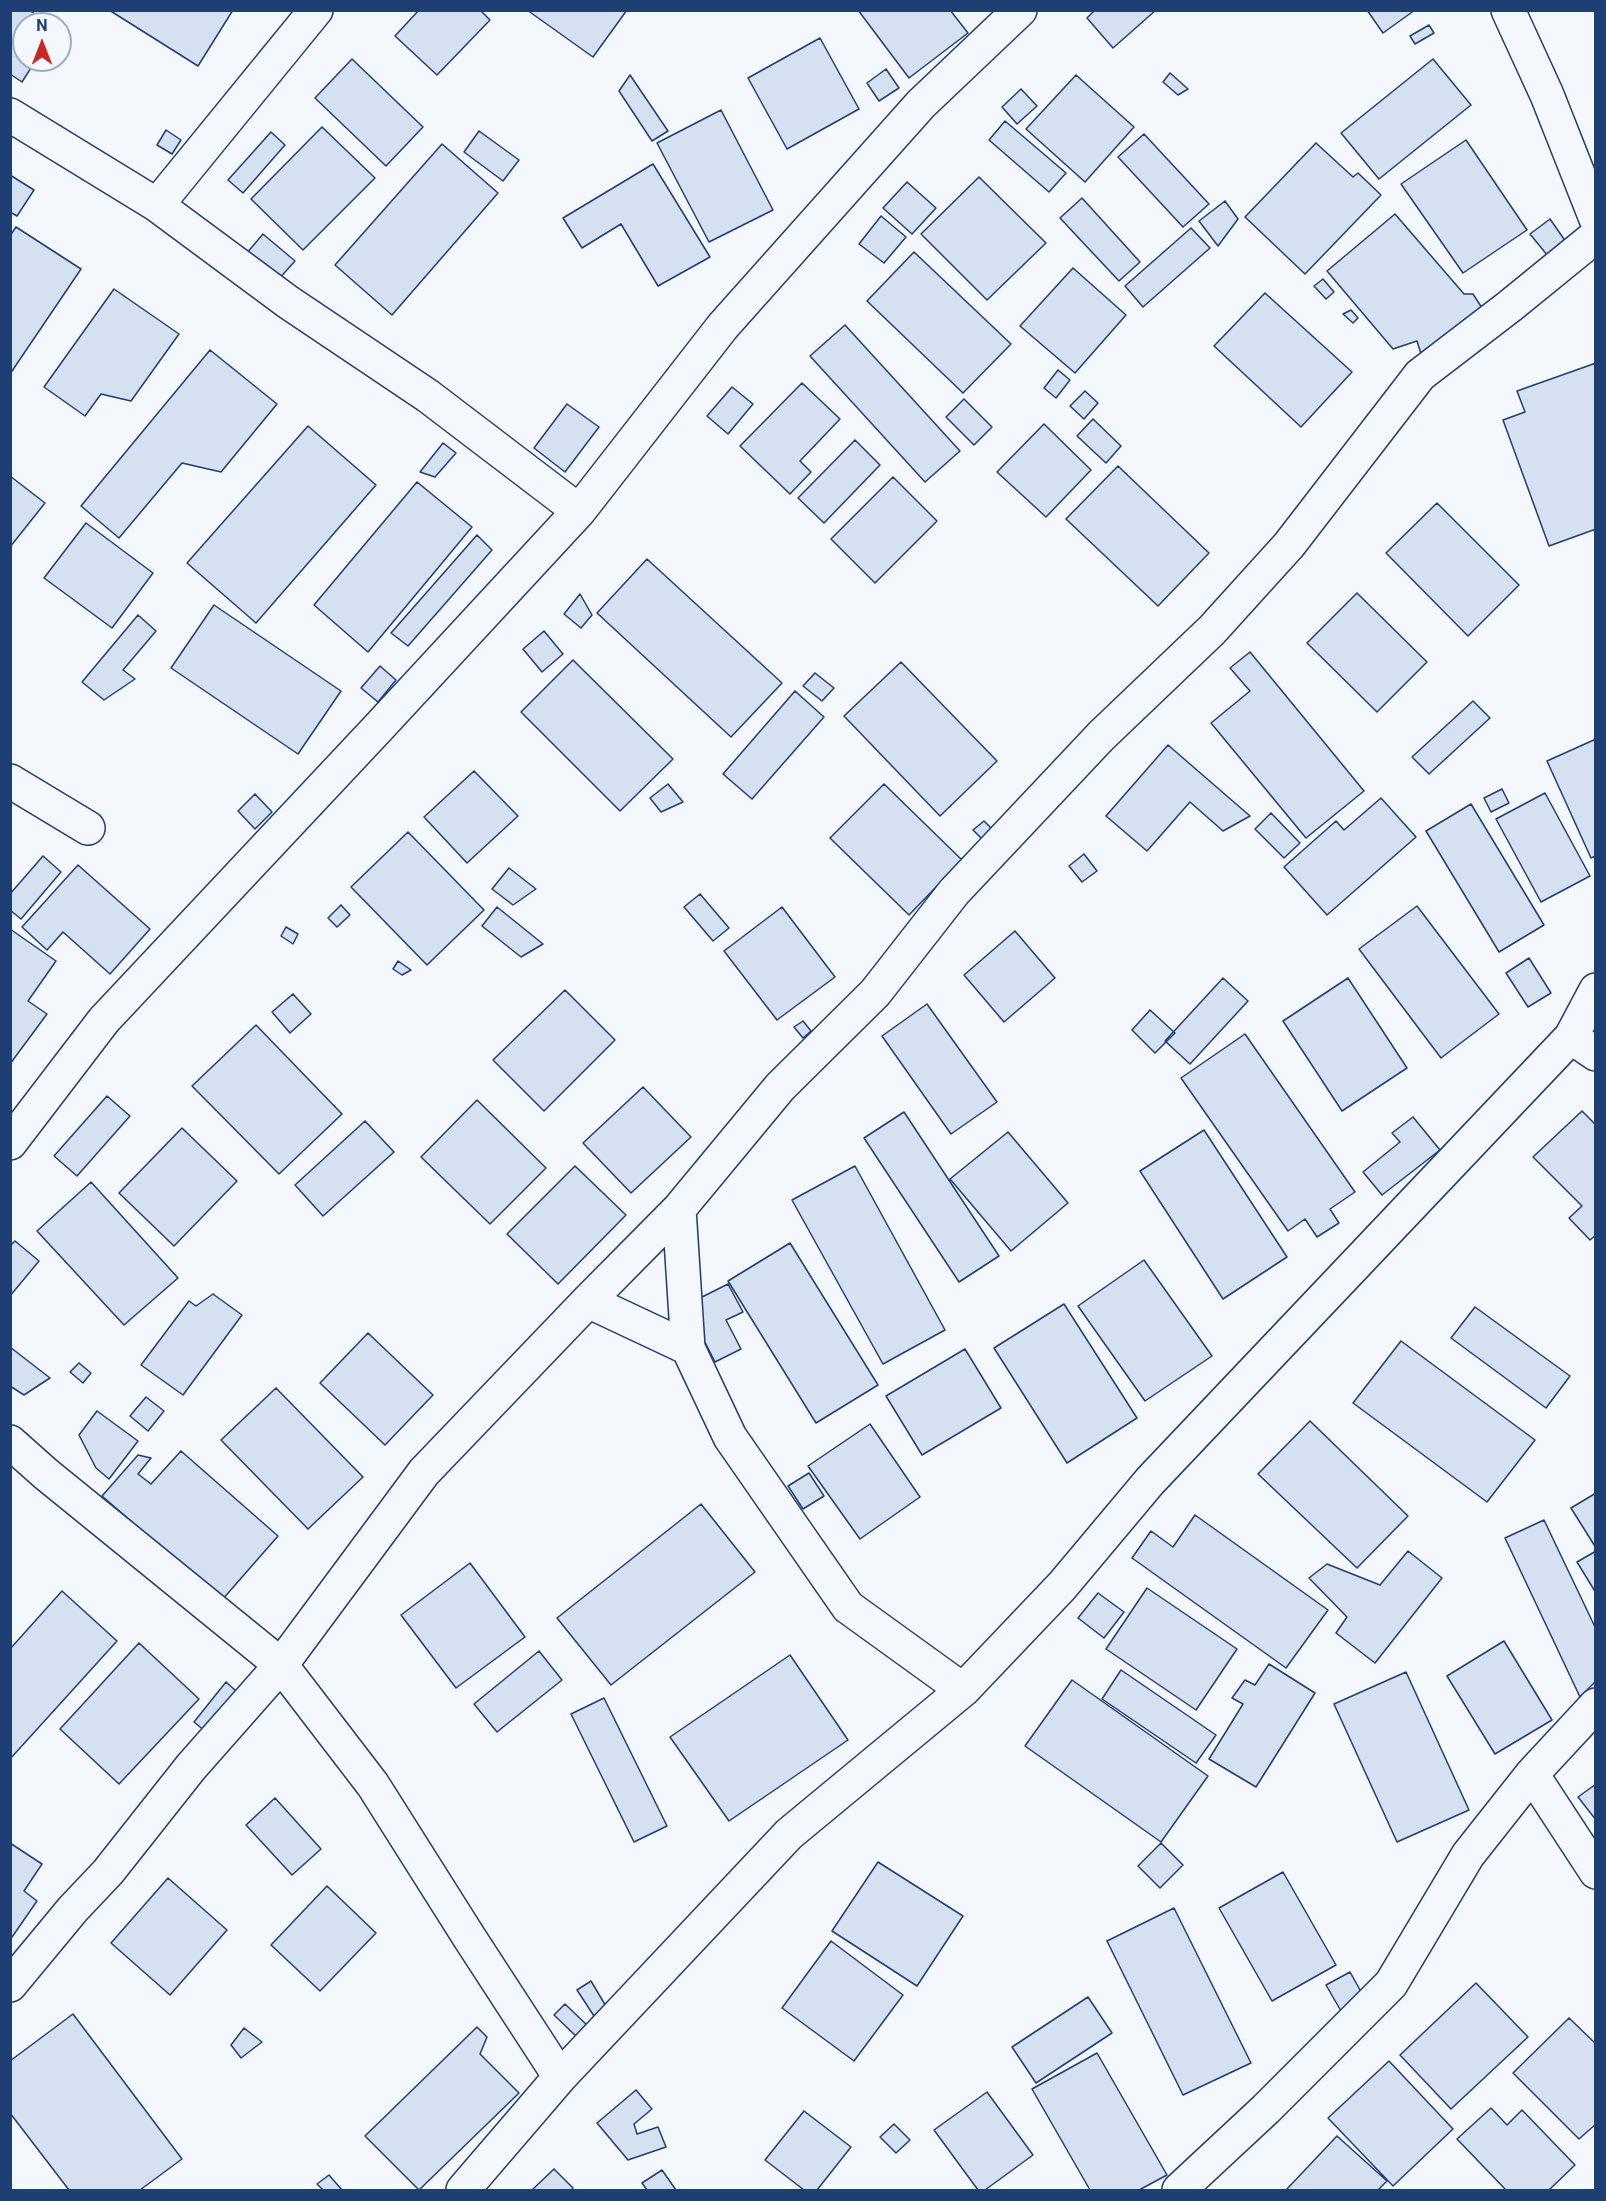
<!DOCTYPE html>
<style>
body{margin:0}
#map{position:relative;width:1606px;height:2201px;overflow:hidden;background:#f4f7fb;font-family:Roboto,sans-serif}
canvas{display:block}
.frame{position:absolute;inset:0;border:12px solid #1d3f73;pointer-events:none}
.north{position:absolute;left:12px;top:12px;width:60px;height:60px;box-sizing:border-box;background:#f4f7fb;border:2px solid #9eadc5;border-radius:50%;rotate:0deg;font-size:16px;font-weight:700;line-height:24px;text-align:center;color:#1d3f73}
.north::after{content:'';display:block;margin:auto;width:21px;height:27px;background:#c62828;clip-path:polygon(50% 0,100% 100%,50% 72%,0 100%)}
</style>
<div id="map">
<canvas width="1606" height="2201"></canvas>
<div class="frame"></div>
<div class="north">N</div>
</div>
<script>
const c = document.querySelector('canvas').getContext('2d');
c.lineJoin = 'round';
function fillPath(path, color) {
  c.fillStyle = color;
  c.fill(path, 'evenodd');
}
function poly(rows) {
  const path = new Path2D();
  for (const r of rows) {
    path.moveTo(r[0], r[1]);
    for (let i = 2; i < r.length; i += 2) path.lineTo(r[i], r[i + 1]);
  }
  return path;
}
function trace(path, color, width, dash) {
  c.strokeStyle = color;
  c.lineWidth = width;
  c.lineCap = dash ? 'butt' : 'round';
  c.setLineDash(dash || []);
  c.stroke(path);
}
const building = poly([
 [10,10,29,10,50,24,24,24,24,60,36,60,22,82,10,74,10,10],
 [109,10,233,10,198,66,109,10],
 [419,10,480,10,490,20,437,75,395,36,419,10],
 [527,10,627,10,593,57,527,10],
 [858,10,950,10,968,33,909,78,858,10],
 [1095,10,1156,10,1113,48,1087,18,1095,10],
 [1367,10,1415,10,1383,33,1367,10],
 [1429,25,1434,33,1415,44,1410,36,1429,25],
 [820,38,859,109,787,149,748,78,820,38],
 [352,59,423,127,386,166,315,98,352,59],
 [1433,59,1471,105,1379,179,1341,133,1433,59],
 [886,69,899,88,879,101,867,83,886,69],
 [1170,73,1188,89,1178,95,1163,82,1170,73],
 [630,75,668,131,652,141,619,91,630,75],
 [1076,75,1134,127,1085,182,1026,129,1076,75],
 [1021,89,1037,106,1017,124,1002,107,1021,89],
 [721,110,773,210,709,242,657,143,721,110],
 [1005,121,1066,173,1049,192,989,140,1005,121],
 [322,127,375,178,303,250,251,199,322,127],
 [166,130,181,140,172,154,157,145,166,130],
 [479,131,519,160,503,181,464,152,479,131],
 [271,132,285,145,243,193,228,180,271,132],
 [1144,134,1209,204,1183,227,1118,157,1144,134],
 [1466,140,1527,230,1463,273,1401,184,1466,140],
 [1316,143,1353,177,1358,173,1381,195,1305,274,1245,217,1316,143],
 [442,144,498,193,392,315,335,265,442,144],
 [653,164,710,257,658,286,621,224,582,248,563,218,653,164],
 [10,175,34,190,17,216,10,212,10,175],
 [979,177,1046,243,987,300,921,234,979,177],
 [907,182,936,208,912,234,883,208,907,182],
 [1082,198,1140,262,1119,281,1060,218,1082,198],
 [1225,201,1238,219,1218,246,1199,221,1225,201],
 [1395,214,1464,294,1473,294,1486,314,1422,357,1417,341,1393,349,1327,271,1395,214],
 [881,216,906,237,884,263,859,244,881,216],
 [1550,219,1566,242,1548,256,1530,234,1550,219],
 [16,227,81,269,10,374,10,236,16,227],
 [1191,228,1210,248,1143,307,1125,286,1191,228],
 [263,234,295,261,277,281,246,254,263,234],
 [914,252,1011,344,963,393,867,301,914,252],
 [1073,268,1126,315,1075,373,1020,326,1073,268],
 [1323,279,1334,292,1326,299,1314,286,1323,279],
 [114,289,179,334,131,401,101,394,85,416,44,387,114,289],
 [1265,293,1352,372,1301,427,1214,346,1265,293],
 [1351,310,1358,318,1353,323,1343,314,1351,310],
 [845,325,960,451,925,482,810,356,845,325],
 [210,350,277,404,221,472,182,463,119,538,81,506,210,350],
 [1596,363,1596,529,1549,546,1503,420,1525,412,1517,391,1596,363],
 [1058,370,1070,380,1056,398,1044,388,1058,370],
 [802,383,840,419,800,461,811,472,790,494,740,446,802,383],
 [732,387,753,404,728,434,707,416,732,387],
 [1085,391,1098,403,1084,419,1070,406,1085,391],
 [964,399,992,427,974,445,946,417,964,399],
 [567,404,599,427,565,472,534,448,567,404],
 [1093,419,1121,446,1106,463,1077,436,1093,419],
 [1044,424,1091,470,1046,517,997,472,1044,424],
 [308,426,376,485,256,623,187,563,308,426],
 [855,440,880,465,824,523,798,498,855,440],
 [443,443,456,453,435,477,420,472,443,443],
 [1118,466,1209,553,1158,606,1066,519,1118,466],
 [10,476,45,503,10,547,10,476],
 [893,477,937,521,875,583,831,539,893,477],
 [417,482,472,527,368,652,314,605,417,482],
 [1437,503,1519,585,1468,636,1386,553,1437,503],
 [86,523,153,573,112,628,44,578,86,523],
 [477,535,492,550,408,646,391,633,477,535],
 [647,559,782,683,731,737,597,613,647,559],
 [1357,593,1427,662,1377,712,1307,643,1357,593],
 [580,594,592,615,581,628,564,614,580,594],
 [214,605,341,691,298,754,171,668,214,605],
 [138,615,156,631,123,670,135,679,104,700,82,682,138,615],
 [544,631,563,654,542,672,523,649,544,631],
 [1250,652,1364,791,1306,838,1211,723,1250,691,1230,668,1250,652],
 [573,660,673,759,620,811,521,712,573,660],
 [901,662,997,761,940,816,844,716,901,662],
 [380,666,396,680,378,702,361,688,380,666],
 [815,673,834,688,822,701,803,686,815,673],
 [795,691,824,717,752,799,723,774,795,691],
 [1473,701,1490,718,1429,774,1412,757,1473,701],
 [1596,739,1596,856,1591,858,1547,761,1596,739],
 [1168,745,1250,816,1223,831,1190,802,1147,851,1106,816,1168,745],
 [474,771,518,816,467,863,424,817,474,771],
 [668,784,683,802,661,812,650,798,668,784],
 [884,784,962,860,909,915,830,838,884,784],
 [1502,789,1509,803,1491,812,1484,798,1502,789],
 [1545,793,1590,876,1541,902,1496,819,1545,793],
 [255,794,272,812,255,829,238,811,255,794],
 [1381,798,1416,837,1327,915,1284,867,1336,821,1344,830,1381,798],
 [1471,804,1544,925,1499,952,1426,831,1471,804],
 [1271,813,1300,843,1284,858,1255,829,1271,813],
 [984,821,995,832,985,842,973,830,984,821],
 [408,832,484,910,427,965,351,887,408,832],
 [1084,854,1097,871,1082,882,1069,866,1084,854],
 [43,856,61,872,21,919,10,910,10,894,43,856],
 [78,865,150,929,110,974,63,932,47,950,22,927,78,865],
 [509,868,536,889,513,905,492,889,509,868],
 [700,894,729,928,713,941,684,907,700,894],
 [341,905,350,915,337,927,328,918,341,905],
 [1417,906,1499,1014,1441,1058,1359,949,1417,906],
 [497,907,543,944,521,957,482,926,497,907],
 [782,907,835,977,777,1020,724,951,782,907],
 [286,927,298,934,293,944,281,936,286,927],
 [10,929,56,961,28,1001,47,1014,10,1064,10,929],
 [1015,931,1055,978,1004,1022,964,975,1015,931],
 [1529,958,1551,993,1528,1007,1506,973,1529,958],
 [398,961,411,970,402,975,393,969,398,961],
 [1223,978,1248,1001,1190,1064,1165,1041,1223,978],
 [1348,978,1407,1068,1342,1111,1283,1021,1348,978],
 [565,990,615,1040,544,1111,493,1060,565,990],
 [293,994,311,1014,290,1033,272,1012,293,994],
 [927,1004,997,1102,951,1134,882,1036,927,1004],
 [1150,1010,1175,1033,1155,1053,1132,1030,1150,1010],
 [803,1021,811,1031,803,1038,794,1027,803,1021],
 [256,1025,342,1114,279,1174,192,1086,256,1025],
 [1245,1034,1355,1192,1330,1209,1339,1223,1317,1237,1305,1219,1288,1231,1181,1078,1245,1034],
 [643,1087,691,1137,631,1193,583,1143,643,1087],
 [107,1096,130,1116,77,1176,54,1156,107,1096],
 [477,1100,546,1168,490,1224,421,1157,477,1100],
 [1582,1111,1596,1125,1596,1235,1590,1240,1569,1218,1582,1206,1533,1157,1582,1111],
 [904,1112,999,1256,959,1282,864,1138,904,1112],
 [1413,1117,1440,1150,1382,1195,1363,1172,1400,1142,1392,1133,1413,1117],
 [365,1121,394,1152,323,1216,295,1185,365,1121],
 [182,1128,237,1181,174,1246,119,1193,182,1128],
 [1204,1130,1287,1257,1223,1299,1140,1171,1204,1130],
 [1008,1132,1068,1203,1011,1251,950,1179,1008,1132],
 [575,1166,626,1215,558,1284,507,1234,575,1166],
 [855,1166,945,1330,883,1364,792,1200,855,1166],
 [91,1182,178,1278,124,1325,37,1231,91,1182],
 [15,1241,39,1261,10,1296,10,1246,15,1241],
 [790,1243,878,1385,816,1423,728,1281,790,1243],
 [1144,1260,1212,1356,1145,1401,1078,1306,1144,1260],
 [728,1284,743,1312,726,1320,741,1349,715,1362,686,1305,728,1284],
 [213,1294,242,1315,183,1395,141,1365,189,1301,196,1306,213,1294],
 [1064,1304,1137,1418,1067,1463,994,1348,1064,1304],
 [1475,1307,1570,1376,1546,1408,1451,1338,1475,1307],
 [368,1333,433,1395,385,1445,320,1383,368,1333],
 [1401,1341,1535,1440,1487,1502,1353,1403,1401,1341],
 [10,1347,50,1378,24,1395,10,1386,10,1347],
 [965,1349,1001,1408,922,1455,886,1396,965,1349],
 [79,1363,91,1373,83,1383,70,1372,79,1363],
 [276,1388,363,1477,308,1529,221,1440,276,1388],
 [146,1397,164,1411,148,1431,130,1416,146,1397],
 [97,1411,138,1441,109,1479,96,1468,79,1435,97,1411],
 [1310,1421,1408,1516,1357,1568,1258,1474,1310,1421],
 [870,1424,920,1497,860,1539,808,1466,870,1424],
 [181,1451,278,1536,222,1600,102,1496,138,1455,151,1458,138,1474,151,1484,181,1451],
 [809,1473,824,1496,803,1509,788,1486,809,1473],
 [1596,1493,1596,1548,1571,1508,1596,1493],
 [701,1504,755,1572,611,1685,557,1618,701,1504],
 [1195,1515,1328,1610,1286,1668,1132,1558,1151,1531,1173,1547,1195,1515],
 [1544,1520,1596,1629,1596,1681,1580,1697,1505,1538,1544,1520],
 [1408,1551,1442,1578,1375,1663,1336,1633,1347,1617,1309,1578,1327,1564,1380,1585,1408,1551],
 [1596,1551,1596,1593,1577,1562,1596,1551],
 [470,1563,525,1637,456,1688,401,1615,470,1563],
 [1147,1588,1237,1649,1196,1710,1106,1649,1147,1588],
 [62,1591,117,1641,10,1759,10,1649,62,1591],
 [1098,1593,1124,1612,1104,1638,1078,1618,1098,1593],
 [1504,1641,1552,1720,1495,1754,1447,1676,1504,1641],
 [139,1643,199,1699,119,1784,60,1729,139,1643],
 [539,1651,562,1680,497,1732,474,1704,539,1651],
 [790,1655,848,1740,729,1821,670,1737,790,1655],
 [1269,1664,1315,1693,1256,1787,1209,1759,1243,1704,1232,1698,1245,1680,1255,1685,1269,1664],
 [1121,1670,1216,1735,1196,1763,1102,1699,1121,1670],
 [1406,1672,1469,1810,1397,1842,1334,1704,1406,1672],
 [1072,1680,1208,1776,1161,1842,1025,1746,1072,1680],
 [226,1682,236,1691,205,1731,194,1722,226,1682],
 [604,1698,667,1826,634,1842,571,1714,604,1698],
 [1596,1784,1596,1820,1578,1797,1596,1784],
 [275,1798,321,1849,292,1875,246,1825,275,1798],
 [10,1843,42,1864,24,1891,37,1901,10,1940,10,1843],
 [1161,1843,1183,1865,1160,1888,1138,1866,1161,1843],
 [878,1862,963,1916,917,1986,832,1931,878,1862],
 [1283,1872,1336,1965,1272,2001,1219,1908,1283,1872],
 [168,1878,227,1930,170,1995,111,1943,168,1878],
 [327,1886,376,1933,320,1991,271,1945,327,1886],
 [1174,1908,1251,2063,1183,2095,1107,1941,1174,1908],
 [831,1941,903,1995,854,2061,782,2008,831,1941],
 [1350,1972,1364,1997,1341,2011,1326,1985,1350,1972],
 [591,1981,607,2008,594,2016,577,1990,591,1981],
 [1476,1983,1528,2037,1451,2109,1400,2055,1476,1983],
 [1088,1997,1112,2033,1036,2083,1012,2047,1088,1997],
 [565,2004,589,2027,578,2038,554,2015,565,2004],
 [73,2014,182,2159,140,2190,69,2190,10,2113,10,2061,73,2014],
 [1569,2018,1596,2044,1596,2124,1579,2139,1513,2073,1569,2018],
 [477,2027,487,2037,480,2054,519,2093,419,2190,365,2136,477,2027],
 [244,2028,262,2042,241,2058,231,2045,244,2028],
 [1097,2053,1167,2175,1139,2190,1090,2190,1032,2089,1097,2053],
 [1389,2061,1453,2129,1393,2186,1328,2118,1389,2061],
 [636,2090,652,2109,634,2124,637,2134,658,2127,666,2147,628,2160,597,2123,636,2090],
 [987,2092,1033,2155,985,2190,978,2190,934,2130,987,2092],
 [1491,2108,1507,2125,1522,2110,1575,2165,1549,2190,1506,2190,1457,2139,1491,2108],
 [804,2111,851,2147,817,2190,804,2190,765,2160,804,2111],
 [894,2124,910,2140,896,2153,880,2137,894,2124],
 [1337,2136,1387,2181,1378,2190,1286,2190,1337,2136],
 [554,2169,573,2188,571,2190,532,2190,554,2169],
 [662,2170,676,2190,647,2190,642,2183,662,2170],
 [329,2175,342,2190,323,2190,317,2184,329,2175]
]);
const minor = poly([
 [1508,10,1547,95,1596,219],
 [10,115,157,205,288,302,428,396,579,511],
 [157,205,316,10],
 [10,781,88,828],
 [1571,1037,1596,1054],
 [10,1143,104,1020,379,727,579,511,723,326,921,104,1020,10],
 [679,1209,688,1348,730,1437,848,1607,963,1690],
 [588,1301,688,1348],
 [10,1442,46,1474,281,1665,373,1785,469,1937,560,2077],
 [1532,1774,1596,1872],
 [10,1985,73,1909,108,1872,191,1767,281,1665,424,1472,588,1301,679,1209,780,1087,875,993,954,892,1101,736,1212,630,1289,545,1420,375,1510,306,1596,236],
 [463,2190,560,2077,789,1834,963,1690,1062,1586,1150,1481,1571,1037,1596,990],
 [1179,2190,1266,2109,1391,1984,1468,1855,1532,1774,1596,1705]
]);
fillPath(building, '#d5e0f0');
trace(building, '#1d3f73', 1.5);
trace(minor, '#1d3f73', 36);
trace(minor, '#f4f7fb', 33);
</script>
